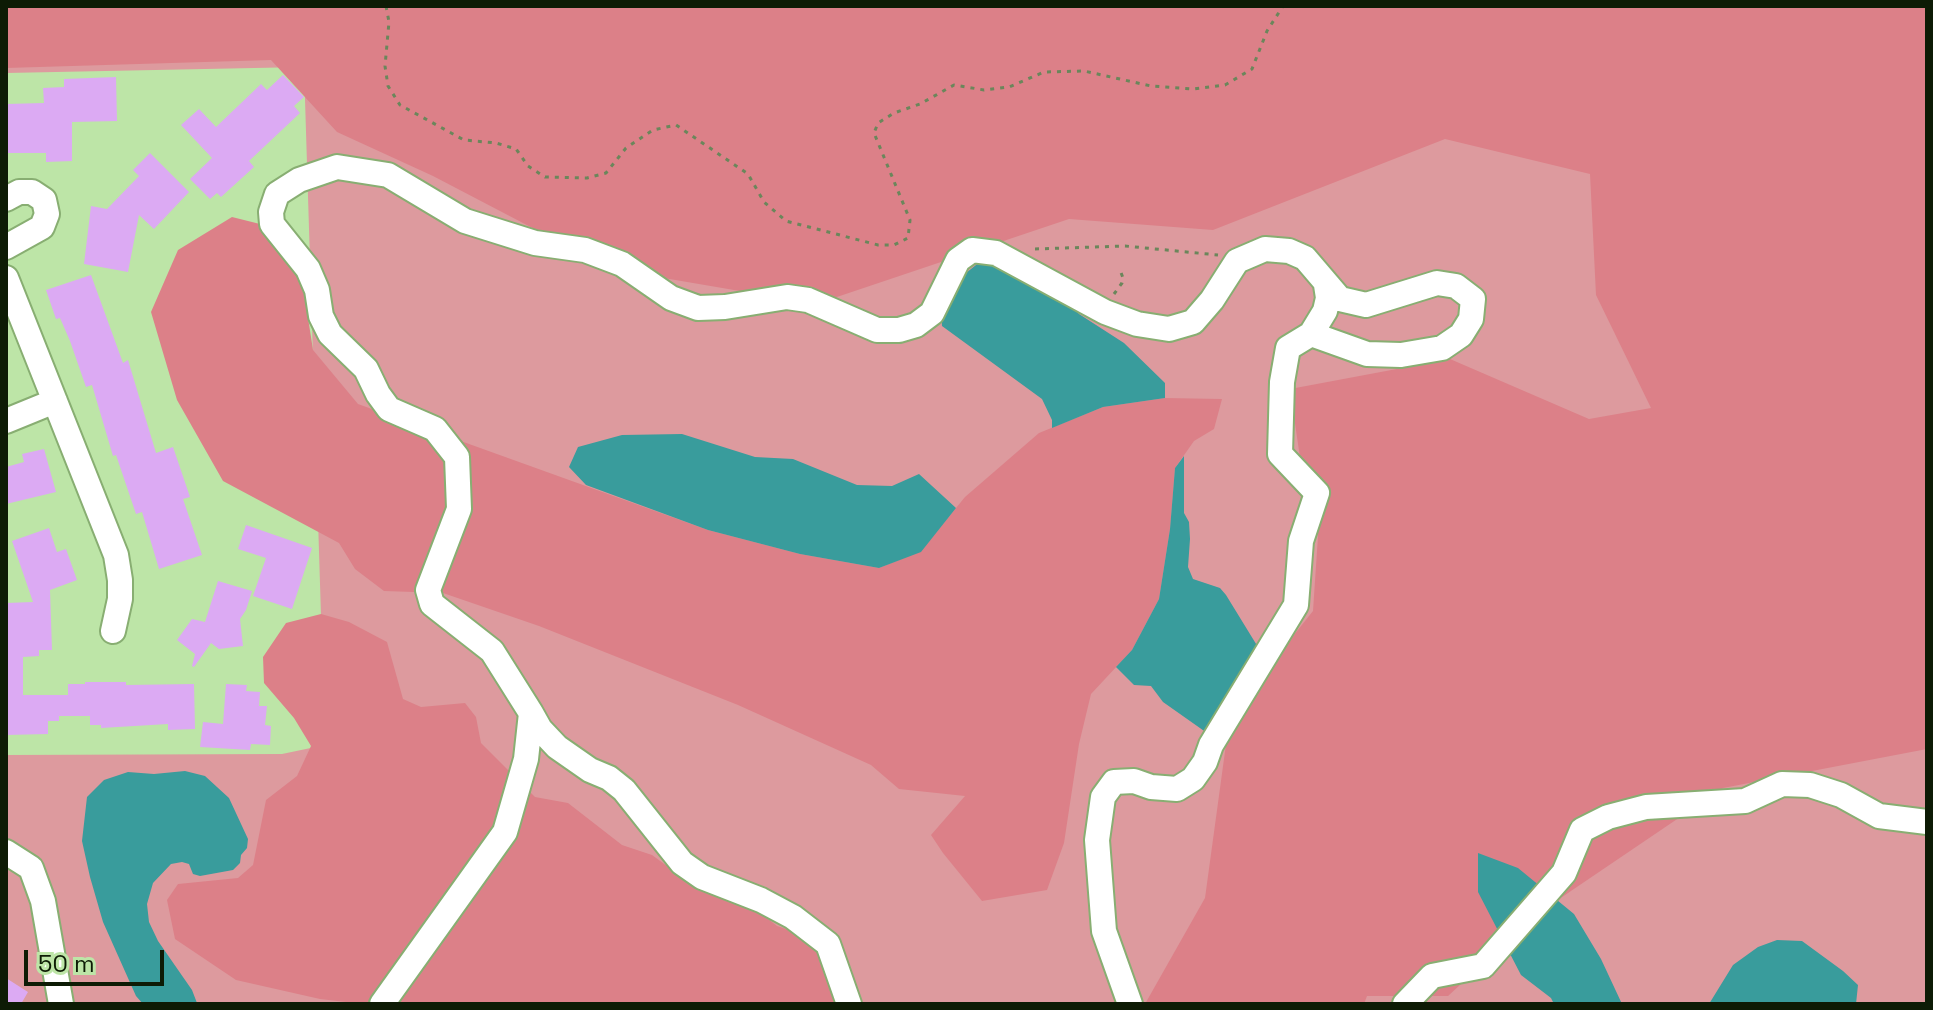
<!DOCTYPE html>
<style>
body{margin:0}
#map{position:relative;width:1933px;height:1010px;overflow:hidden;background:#bde5a7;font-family:"Space Grotesk",sans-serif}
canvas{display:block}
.frame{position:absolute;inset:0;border:8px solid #0d1b05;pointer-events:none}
.scale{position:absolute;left:24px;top:950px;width:140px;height:36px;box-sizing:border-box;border:4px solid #0d1b05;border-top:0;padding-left:10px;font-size:24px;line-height:28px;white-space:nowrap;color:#0d1b05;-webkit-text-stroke:6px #bde5a7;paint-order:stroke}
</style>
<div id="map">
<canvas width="1933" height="1010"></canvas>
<div class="frame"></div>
<div class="scale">50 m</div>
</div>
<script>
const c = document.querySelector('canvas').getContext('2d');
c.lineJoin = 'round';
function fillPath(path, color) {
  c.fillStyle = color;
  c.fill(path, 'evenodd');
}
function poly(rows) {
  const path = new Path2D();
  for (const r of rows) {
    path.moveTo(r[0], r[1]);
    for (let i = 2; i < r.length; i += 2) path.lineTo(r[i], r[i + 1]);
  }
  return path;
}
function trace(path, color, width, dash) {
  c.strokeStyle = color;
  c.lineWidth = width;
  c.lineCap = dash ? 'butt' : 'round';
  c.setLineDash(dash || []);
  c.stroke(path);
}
const green = poly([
 [6,6,1927,6,1927,1004,6,1004,6,755,282,754,325,745,304,67,6,73]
]);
const forest = poly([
 [6,6,1927,6,1927,749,1723,788,1537,914,1448,996,1367,996,1364,1004,1145,1004,1205,898,1230,715,1313,611,1318,536,1305,492,1290,389,1450,359,1589,419,1651,408,1596,295,1590,174,1445,139,1213,230,1069,219,816,304,611,269,433,176,337,132,271,60,6,68],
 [232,217,268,226,302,279,313,350,358,404,708,530,800,554,879,568,921,551,965,497,1039,433,1103,407,1165,398,1222,399,1214,429,1194,441,1175,468,1170,529,1159,599,1132,650,1091,694,1079,744,1064,843,1047,890,982,901,943,853,931,835,965,796,899,789,871,765,738,705,539,626,443,593,384,591,355,569,339,543,223,481,177,400,151,312,178,250],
 [321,614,349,622,387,642,403,699,421,707,465,703,476,717,481,743,535,797,568,803,622,845,652,855,694,886,753,907,777,926,808,936,834,983,841,1004,363,1004,320,999,236,980,175,939,167,900,178,884,238,878,253,865,266,800,297,776,311,746,294,718,264,683,263,657,286,623]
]);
const water = poly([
 [981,261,1004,268,1026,283,1064,296,1079,314,1124,343,1165,383,1165,398,1103,407,1052,428,1052,420,1042,399,942,326,941,309,961,277],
 [682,434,755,457,793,459,857,485,892,486,919,474,956,508,921,552,879,568,800,554,708,530,586,485,569,467,578,447,622,435],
 [1184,456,1184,513,1189,522,1190,539,1188,567,1193,579,1220,588,1226,595,1261,652,1207,733,1163,702,1151,686,1134,685,1116,667,1132,650,1159,599,1170,529,1175,468],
 [185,771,205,776,229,798,248,839,247,848,241,855,240,863,233,870,200,876,193,874,189,864,182,862,171,864,153,883,147,904,149,922,158,941,192,990,197,1003,143,1004,136,996,103,922,90,877,82,841,87,797,104,780,128,772,154,774],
 [1478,853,1518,868,1574,914,1601,959,1622,1004,1554,1004,1551,998,1521,975,1478,892],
 [1777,940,1802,941,1843,971,1858,985,1856,1004,1709,1004,1733,965,1758,947]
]);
const building = poly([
 [283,75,304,97,294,106,300,113,249,161,254,167,221,197,217,193,210,199,190,179,212,158,181,125,199,109,216,127,261,84,267,90],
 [116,77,117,121,72,122,72,161,46,162,46,153,6,153,6,104,44,103,43,88,64,87,64,79],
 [150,153,189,192,154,229,139,215,128,272,84,264,91,206,107,209,139,176,133,170],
 [91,275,123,363,128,360,156,453,173,447,190,497,183,499,202,555,159,569,142,512,136,514,116,455,113,456,92,385,86,387,70,341,60,318,56,319,46,290],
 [44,449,56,492,6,504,6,467,24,462,22,454],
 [246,525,312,548,292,609,253,596,266,558,238,549],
 [49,528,57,552,66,549,77,580,50,590,52,650,39,650,39,656,23,657,23,695,68,695,68,684,85,684,85,682,126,682,126,685,194,684,195,729,168,730,168,724,101,728,101,725,90,725,90,716,59,716,59,721,48,721,48,734,6,735,6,603,33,602,12,541],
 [218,581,252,591,246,610,240,619,243,646,219,649,211,643,194,667,192,666,195,654,177,640,192,619,205,622],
 [226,684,247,685,246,691,260,692,259,706,267,706,265,725,271,726,270,745,251,744,250,750,200,747,203,722,223,724],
 [6,978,28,992,21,1004,6,1004]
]);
const path = poly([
 [386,6,389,22,385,66,388,86,400,105,464,140,496,143,516,149,528,166,545,177,587,178,606,173,626,148,653,130,676,125,748,174,764,202,786,221,878,245,894,245,908,238,910,220,874,133,878,123,894,113,920,104,954,85,984,90,1009,87,1044,72,1084,71,1151,86,1193,89,1225,85,1252,69,1267,31,1283,6],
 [1035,249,1125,246,1218,255],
 [1114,294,1122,283,1123,278,1120,270]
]);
const minor = poly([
 [6,199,19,192,32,192,44,200,47,214,42,227,6,247],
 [6,278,116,555,120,580,120,599,113,631],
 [1311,334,1325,311,1328,298,1326,285],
 [6,421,55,401],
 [531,713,540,729,557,747,590,770,609,778,624,790,682,863,702,877,761,900,793,917,828,944,849,1004],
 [6,852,31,868,43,901,61,1004],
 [382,1004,505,832,526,759,531,713,492,651,432,604,428,590,459,509,457,457,435,429,389,409,378,394,366,369,330,334,321,316,317,290,308,269,272,224,271,212,277,194,299,180,337,167,388,175,465,221,535,243,585,250,622,264,671,298,698,308,725,307,787,297,808,300,877,330,899,330,916,325,932,313,958,260,972,250,996,253,1105,312,1137,324,1169,329,1193,322,1212,300,1237,261,1265,249,1289,251,1305,258,1340,299,1366,305,1437,283,1456,286,1473,299,1471,319,1461,335,1442,348,1401,355,1367,354,1311,334,1288,348,1282,382,1280,454,1317,493,1301,541,1296,605,1211,745,1205,762,1193,779,1177,789,1151,787,1134,781,1114,782,1103,797,1097,840,1104,931,1130,1004],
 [1405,1004,1432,976,1483,966,1564,873,1582,830,1608,817,1646,807,1745,801,1782,784,1810,785,1841,795,1879,816,1927,822]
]);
fillPath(green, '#dd9a9e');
fillPath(forest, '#dc8088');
fillPath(water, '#399c9c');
fillPath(building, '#dcaaf3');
trace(minor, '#88ae72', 28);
trace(path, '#6b865b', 3, [4, 6]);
trace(minor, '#fff', 24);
</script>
